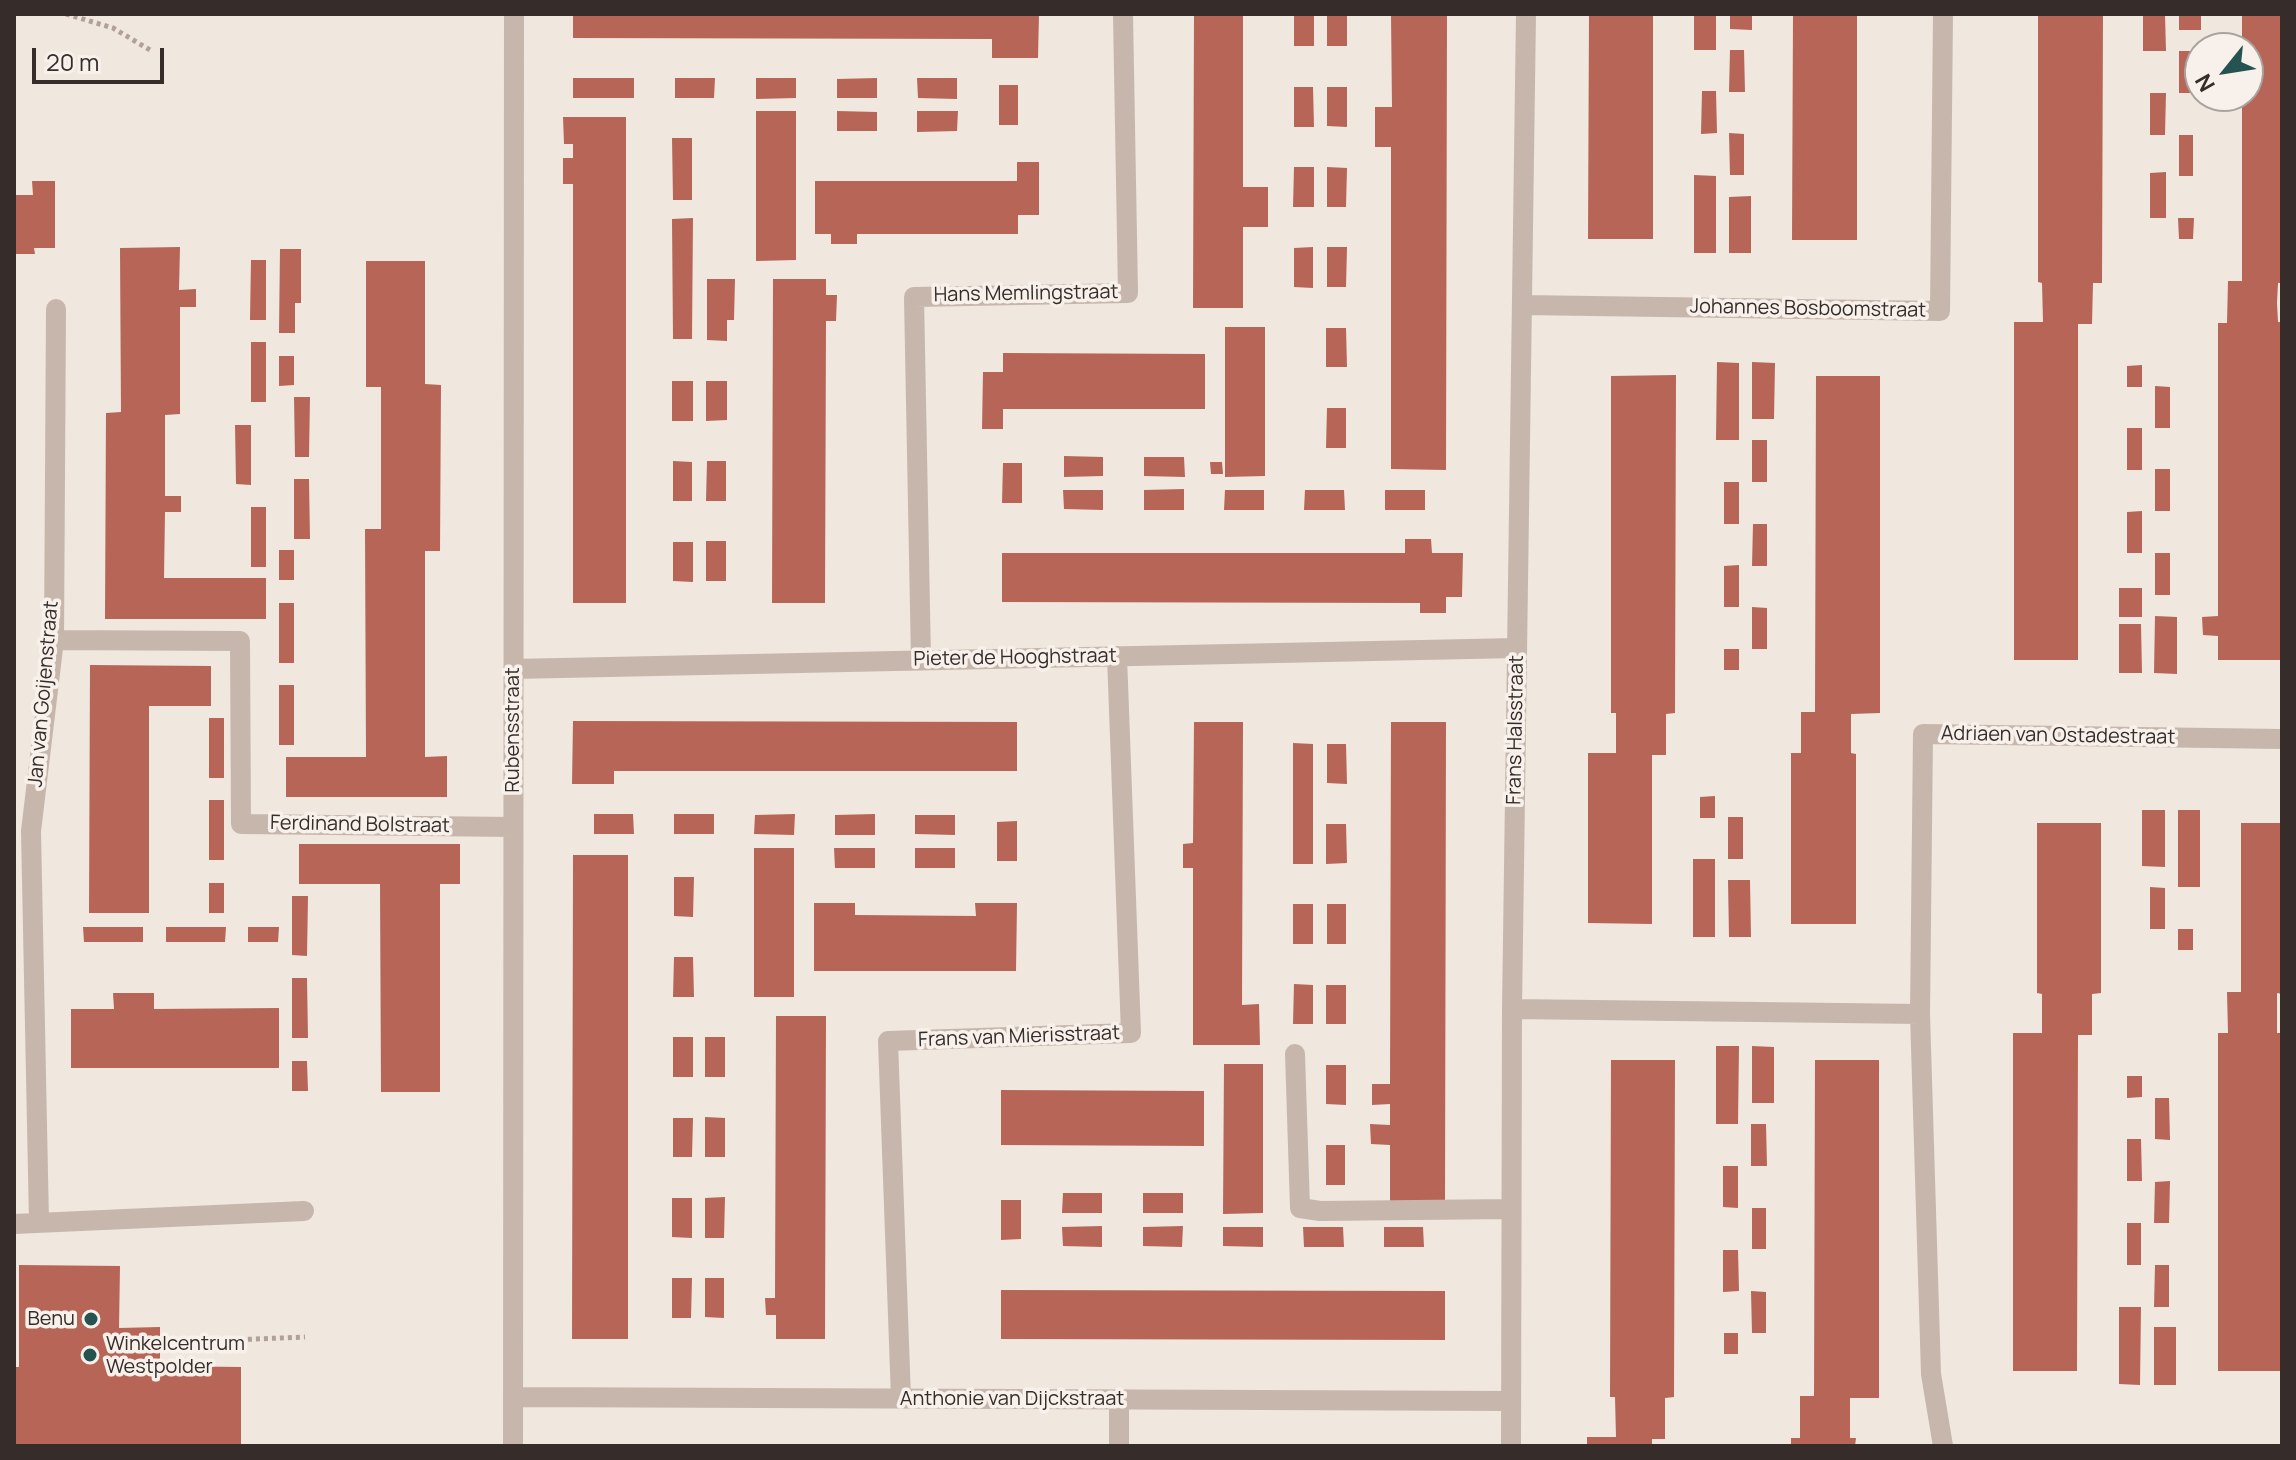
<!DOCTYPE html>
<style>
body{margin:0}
#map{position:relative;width:2296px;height:1460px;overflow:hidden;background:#f0e7df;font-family:Manrope,sans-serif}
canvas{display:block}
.frame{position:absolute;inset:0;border:16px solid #362d2a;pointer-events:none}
.north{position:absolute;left:2184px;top:32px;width:80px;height:80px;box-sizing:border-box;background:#f8f1eb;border:2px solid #aaa39e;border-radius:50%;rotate:240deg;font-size:22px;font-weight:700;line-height:32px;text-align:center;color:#362d2a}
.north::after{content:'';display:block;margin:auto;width:28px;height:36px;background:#255352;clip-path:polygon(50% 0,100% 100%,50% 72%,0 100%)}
.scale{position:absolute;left:32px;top:48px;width:132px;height:36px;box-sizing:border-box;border:4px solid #362d2a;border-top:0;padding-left:10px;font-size:24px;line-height:28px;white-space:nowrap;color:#362d2a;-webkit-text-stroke:6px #f8f1eb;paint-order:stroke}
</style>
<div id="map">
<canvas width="2296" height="1460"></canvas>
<div class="frame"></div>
<div class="north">N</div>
<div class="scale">20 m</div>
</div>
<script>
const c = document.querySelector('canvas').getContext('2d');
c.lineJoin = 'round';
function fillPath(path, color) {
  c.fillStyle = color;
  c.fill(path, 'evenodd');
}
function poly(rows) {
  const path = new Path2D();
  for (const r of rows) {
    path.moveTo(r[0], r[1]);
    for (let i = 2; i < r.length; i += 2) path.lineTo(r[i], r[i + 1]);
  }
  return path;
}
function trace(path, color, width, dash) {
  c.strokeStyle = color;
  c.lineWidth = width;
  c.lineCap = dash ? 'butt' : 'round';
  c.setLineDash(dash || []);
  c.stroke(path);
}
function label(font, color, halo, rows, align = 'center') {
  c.font = font + ' Manrope,sans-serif';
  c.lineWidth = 7;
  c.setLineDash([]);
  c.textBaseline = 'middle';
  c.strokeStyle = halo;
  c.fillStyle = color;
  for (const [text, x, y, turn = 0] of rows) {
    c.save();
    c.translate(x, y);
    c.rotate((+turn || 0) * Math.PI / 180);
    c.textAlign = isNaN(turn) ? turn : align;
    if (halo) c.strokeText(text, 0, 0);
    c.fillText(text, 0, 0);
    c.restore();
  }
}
const building = poly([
 [573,14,1039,14,1038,58,992,58,992,39,573,38],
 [1194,14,1243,14,1243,187,1268,187,1268,227,1243,227,1243,308,1193,308],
 [1294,14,1314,14,1314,46,1294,46],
 [1327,14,1347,14,1347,46,1327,46],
 [1391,14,1447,14,1446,470,1391,469,1391,147,1375,147,1375,107,1392,107],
 [1589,14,1653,14,1653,239,1588,239],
 [1694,14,1716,14,1716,50,1694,50],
 [1730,14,1752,14,1752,30,1730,29],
 [1793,14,1857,14,1857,240,1792,240],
 [2038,14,2103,14,2102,283,2093,283,2092,324,2078,324,2078,660,2014,660,2014,322,2043,322,2042,283,2038,282],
 [2143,14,2165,14,2166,51,2143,51],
 [2179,14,2201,14,2201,30,2179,30],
 [2242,14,2282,14,2282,283,2278,283,2277,303,2278,322,2282,322,2282,660,2218,660,2218,636,2203,635,2202,617,2218,616,2218,323,2227,323,2228,281,2242,281,2242,96,2248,96,2248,48,2242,48],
 [1730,50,1744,50,1745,92,1729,92],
 [2179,51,2194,51,2194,93,2179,93],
 [573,78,634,78,634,98,573,98],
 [675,78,715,78,714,98,675,98],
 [756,78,796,78,796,98,756,99],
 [877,78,877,98,837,98,837,79],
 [917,78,957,78,957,99,918,98],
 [999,85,1018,85,1018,125,999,125],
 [1294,87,1313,87,1314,127,1294,127],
 [1327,87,1347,87,1347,127,1327,126],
 [1702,91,1716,91,1717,133,1701,134],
 [2150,93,2166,93,2165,135,2150,135],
 [756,111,796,111,796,260,756,261],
 [837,111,877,112,877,131,837,131],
 [917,111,958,111,957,131,917,132],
 [563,117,626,117,626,603,573,603,573,184,563,184,563,158,573,158,573,144,564,144],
 [1729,133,1744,134,1744,175,1730,175],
 [2179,135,2193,135,2193,176,2179,176],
 [672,138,692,138,692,200,673,200],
 [1017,162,1039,162,1039,215,1018,215,1018,234,857,234,857,244,831,244,831,234,815,234,815,181,1017,181],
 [1294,167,1314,167,1314,207,1293,207],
 [1327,167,1347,168,1346,207,1327,207],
 [2166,172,2166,218,2150,218,2150,173],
 [1694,175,1716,176,1716,253,1694,253],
 [32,181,55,181,55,248,34,248,35,254,14,254,14,195,33,195],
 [1751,196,1751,253,1729,253,1729,197],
 [693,218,692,339,673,339,672,219],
 [2178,218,2194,218,2193,239,2179,239],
 [180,247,179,290,196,289,196,307,180,307,180,414,165,415,165,496,181,496,181,512,165,512,164,578,266,578,266,619,105,619,106,413,121,412,120,248],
 [1313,247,1313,288,1294,287,1294,248],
 [1327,247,1347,247,1346,287,1327,287],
 [280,249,301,249,301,303,295,303,295,333,279,333],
 [251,260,266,260,266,320,250,320],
 [366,261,425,261,425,384,441,385,440,551,425,551,425,757,447,756,447,797,286,797,286,757,366,757,365,529,381,529,381,387,366,387],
 [707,279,735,279,734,320,727,320,727,341,707,340],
 [773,279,826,279,826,295,837,295,836,321,826,321,825,603,772,603],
 [1225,327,1265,327,1265,476,1225,477],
 [1326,328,1346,328,1347,367,1326,367],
 [251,342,266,342,266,402,251,402],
 [1003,353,1205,354,1205,409,1003,409,1003,429,982,429,983,372,1003,372],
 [279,356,294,356,294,385,279,386],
 [1717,362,1739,363,1739,440,1716,440],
 [1752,362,1775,363,1774,419,1752,419],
 [2142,365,2142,387,2127,387,2127,366],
 [1676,375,1675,713,1666,714,1666,755,1652,755,1652,924,1588,923,1588,753,1616,753,1616,713,1611,713,1611,376],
 [1816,376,1880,376,1880,713,1851,714,1851,753,1856,754,1856,924,1791,924,1791,753,1801,753,1801,712,1815,712],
 [672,381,693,381,693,421,672,421],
 [706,381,727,381,727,420,706,421],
 [2155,386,2170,387,2170,428,2155,428],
 [294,397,310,397,309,457,295,457],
 [1327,408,1346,408,1346,448,1326,448],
 [235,425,251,425,251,485,236,484],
 [2127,428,2142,428,2142,470,2127,470],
 [1752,440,1767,440,1767,482,1752,482],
 [1064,456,1103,457,1103,476,1064,477],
 [1144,457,1184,457,1185,477,1144,476],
 [673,461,692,462,692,501,673,501],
 [707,461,726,461,726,501,706,501],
 [1210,462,1222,462,1223,474,1211,474],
 [1003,463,1022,463,1022,503,1002,503],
 [2155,469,2170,469,2170,511,2155,511],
 [294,479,309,479,310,539,294,539],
 [1724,482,1739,482,1739,524,1724,524],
 [1184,489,1184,510,1144,510,1144,490],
 [1063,490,1103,490,1103,510,1064,509],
 [1225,490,1264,490,1264,510,1224,510],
 [1305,490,1344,490,1345,510,1304,510],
 [1385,490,1425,490,1425,510,1385,510],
 [251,507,266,507,266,567,251,567],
 [2142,511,2142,553,2127,553,2127,512],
 [1753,524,1767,524,1767,566,1752,566],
 [1405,539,1431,539,1432,553,1463,553,1462,597,1446,597,1446,613,1420,613,1420,603,1002,602,1002,553,1405,553],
 [706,541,726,541,726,581,706,581],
 [673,542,693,542,693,582,673,581],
 [279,550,294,550,294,580,279,580],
 [2155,553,2170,553,2170,595,2155,595],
 [1739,565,1739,607,1724,607,1724,566],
 [2119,588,2142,588,2142,617,2119,617],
 [279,603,294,603,294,663,279,663],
 [1752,607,1767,608,1767,649,1752,649],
 [2155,616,2177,617,2177,674,2154,673],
 [2119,624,2141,624,2142,673,2119,673],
 [1724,649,1739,649,1739,670,1724,670],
 [90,665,211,666,211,706,149,706,149,913,89,913],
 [279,685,294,685,294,745,279,745],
 [209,718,224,718,224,778,209,778],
 [573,721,1017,722,1017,771,614,771,614,784,572,784],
 [1194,722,1243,722,1242,1005,1259,1004,1260,1045,1193,1045,1193,868,1183,868,1183,844,1193,843],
 [1391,722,1446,722,1445,1206,1390,1206,1390,1145,1371,1144,1370,1124,1390,1125,1390,1104,1372,1105,1372,1084,1390,1084],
 [1293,743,1313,744,1313,864,1293,864],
 [1327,744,1346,744,1347,784,1327,783],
 [1715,796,1715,818,1700,818,1700,797],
 [209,800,224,800,224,860,209,860],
 [2142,810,2165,810,2165,867,2142,866],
 [2178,810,2200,810,2200,887,2178,887],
 [594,814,633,814,634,834,594,834],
 [674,814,714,814,714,834,674,834],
 [795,814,794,835,754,834,755,815],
 [875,814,875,835,835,835,835,815],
 [915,815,955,815,955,835,915,834],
 [1728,817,1743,817,1743,859,1728,859],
 [1017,821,1017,861,997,861,997,822],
 [2037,823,2101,823,2101,993,2092,994,2092,1035,2078,1035,2077,1371,2013,1371,2013,1033,2042,1033,2042,994,2037,993],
 [2241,823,2282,823,2282,994,2277,993,2277,1033,2282,1033,2282,1371,2218,1371,2218,1033,2228,1033,2227,992,2241,992],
 [1326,824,1346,824,1347,863,1326,864],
 [299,844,460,844,460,884,440,884,440,1092,381,1092,380,884,299,884],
 [754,848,794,848,794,997,754,997],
 [834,848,875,848,875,868,835,868],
 [915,848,955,848,955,868,915,868],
 [573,855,628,855,628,1339,572,1339],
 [1693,859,1715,859,1715,937,1693,937],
 [674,877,694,877,693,917,674,916],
 [1728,880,1750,880,1751,937,1729,937],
 [209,883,224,883,224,913,209,913],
 [2150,887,2165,888,2165,929,2150,929],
 [292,896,308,896,307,956,292,955],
 [814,903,855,903,855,915,976,916,975,903,1017,903,1016,971,814,971],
 [1293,904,1313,904,1313,944,1293,944],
 [1327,904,1346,904,1346,944,1327,944],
 [83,927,143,927,143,942,84,942],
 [166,927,226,927,225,942,166,942],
 [248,927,279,927,278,942,248,942],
 [2178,929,2193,929,2193,950,2178,950],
 [674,957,693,957,694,997,673,997],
 [292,978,307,978,308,1038,292,1038],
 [1294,984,1313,985,1313,1024,1293,1024],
 [1326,985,1346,985,1346,1024,1326,1024],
 [113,993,154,993,154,1009,279,1008,279,1068,71,1068,71,1009,114,1009],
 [776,1016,826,1016,825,1339,776,1339,776,1315,766,1315,765,1298,775,1298],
 [673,1037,693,1037,693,1077,673,1077],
 [705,1037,725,1037,725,1077,705,1077],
 [1716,1046,1739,1046,1738,1124,1716,1124],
 [1752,1046,1774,1047,1774,1103,1752,1103],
 [1611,1060,1675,1060,1674,1397,1665,1398,1665,1439,1652,1439,1652,1446,1587,1446,1587,1437,1616,1437,1615,1397,1610,1397],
 [1815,1060,1879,1060,1879,1398,1850,1398,1850,1438,1856,1438,1855,1446,1791,1446,1791,1438,1800,1438,1800,1396,1814,1396],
 [292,1061,307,1061,308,1091,292,1091],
 [1224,1064,1263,1064,1263,1213,1223,1214],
 [1326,1065,1346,1065,1346,1105,1326,1104],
 [2127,1076,2142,1076,2142,1097,2127,1098],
 [1001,1090,1204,1091,1204,1146,1001,1145],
 [2155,1098,2169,1098,2170,1140,2155,1139],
 [705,1117,725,1118,725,1157,705,1157],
 [673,1118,693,1118,692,1157,673,1157],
 [1751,1124,1766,1124,1767,1166,1751,1166],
 [2127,1139,2141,1139,2142,1181,2127,1181],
 [1326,1145,1345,1145,1345,1185,1326,1185],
 [1723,1166,1738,1166,1738,1208,1723,1207],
 [2170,1181,2169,1223,2154,1223,2155,1182],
 [1063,1193,1102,1193,1102,1213,1062,1213],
 [1143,1193,1183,1193,1183,1213,1143,1213],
 [725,1197,724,1238,705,1238,705,1198],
 [672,1198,692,1198,692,1238,672,1237],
 [1001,1200,1021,1200,1021,1239,1001,1240],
 [1752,1208,1766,1208,1766,1249,1752,1249],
 [2127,1223,2141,1223,2141,1265,2127,1265],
 [1102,1226,1102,1247,1063,1246,1062,1227],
 [1183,1226,1182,1247,1143,1246,1143,1227],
 [1223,1227,1263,1227,1263,1247,1223,1246],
 [1303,1227,1343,1227,1344,1247,1304,1247],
 [1384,1227,1423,1227,1424,1247,1384,1247],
 [1723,1250,1738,1250,1739,1291,1723,1292],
 [19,1265,120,1266,119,1328,160,1327,160,1366,241,1367,241,1446,14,1446,14,1367,19,1367],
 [2155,1265,2169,1265,2169,1307,2154,1307],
 [672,1278,692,1278,691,1318,672,1318],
 [705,1278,724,1278,724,1318,705,1317],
 [1001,1290,1445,1291,1445,1340,1001,1339],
 [1751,1291,1766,1292,1766,1333,1752,1333],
 [2119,1307,2141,1307,2140,1385,2119,1384],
 [2154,1327,2176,1327,2176,1385,2154,1385],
 [1724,1333,1738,1333,1738,1354,1724,1354]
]);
const path = poly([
 [66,14,113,28,150,50],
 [160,1343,305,1337]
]);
const minor = poly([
 [1522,305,1940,311,1943,14],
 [54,640,240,641,241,824,513,827],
 [921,660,914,297,1128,293,1123,14],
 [513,669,1517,648],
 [1512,1009,1920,1014,1923,734,2282,739],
 [1920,1014,1931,1374,1943,1446],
 [1295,1054,1300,1208,1320,1211,1511,1209],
 [39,1222,31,831,54,640,56,309],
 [14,1224,304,1211],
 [513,1397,1511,1401],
 [901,1398,888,1041,1131,1033,1117,656],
 [1119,1399,1119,1446],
 [513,1446,514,14],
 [1511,1446,1512,1009,1526,14]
]);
const markers = [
 [91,1319,8,"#255352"],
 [90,1355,8,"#255352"]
];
const streetNames = [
 ["Hans Memlingstraat",1026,294,-1],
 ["Johannes Bosboomstraat",1808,309,1],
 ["Pieter de Hooghstraat",1015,658,-1],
 ["Jan van Goijenstraat",44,694,-85],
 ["Rubensstraat",513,730,-90],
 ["Frans Halsstraat",1516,730,-89],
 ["Adriaen van Ostadestraat",2058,736,1],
 ["Ferdinand Bolstraat",360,825,1],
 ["Frans van Mierisstraat",1019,1037,-2],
 ["Anthonie van Dijckstraat",1012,1399]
];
const poiNames = [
 ["Benu",75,1319],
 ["Winkelcentrum",106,1344,"left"],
 ["Westpolder",106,1367,"left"]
];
fillPath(building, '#b76556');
trace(path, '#b2a097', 5, [4, 4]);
trace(minor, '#c7b6ac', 20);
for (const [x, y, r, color] of markers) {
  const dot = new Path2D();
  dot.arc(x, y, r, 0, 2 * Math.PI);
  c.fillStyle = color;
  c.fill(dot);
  trace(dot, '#f8f1eb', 3);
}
label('20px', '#362d2a', '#f8f1eb', streetNames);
label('20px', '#362d2a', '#f8f1eb', poiNames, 'right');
</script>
